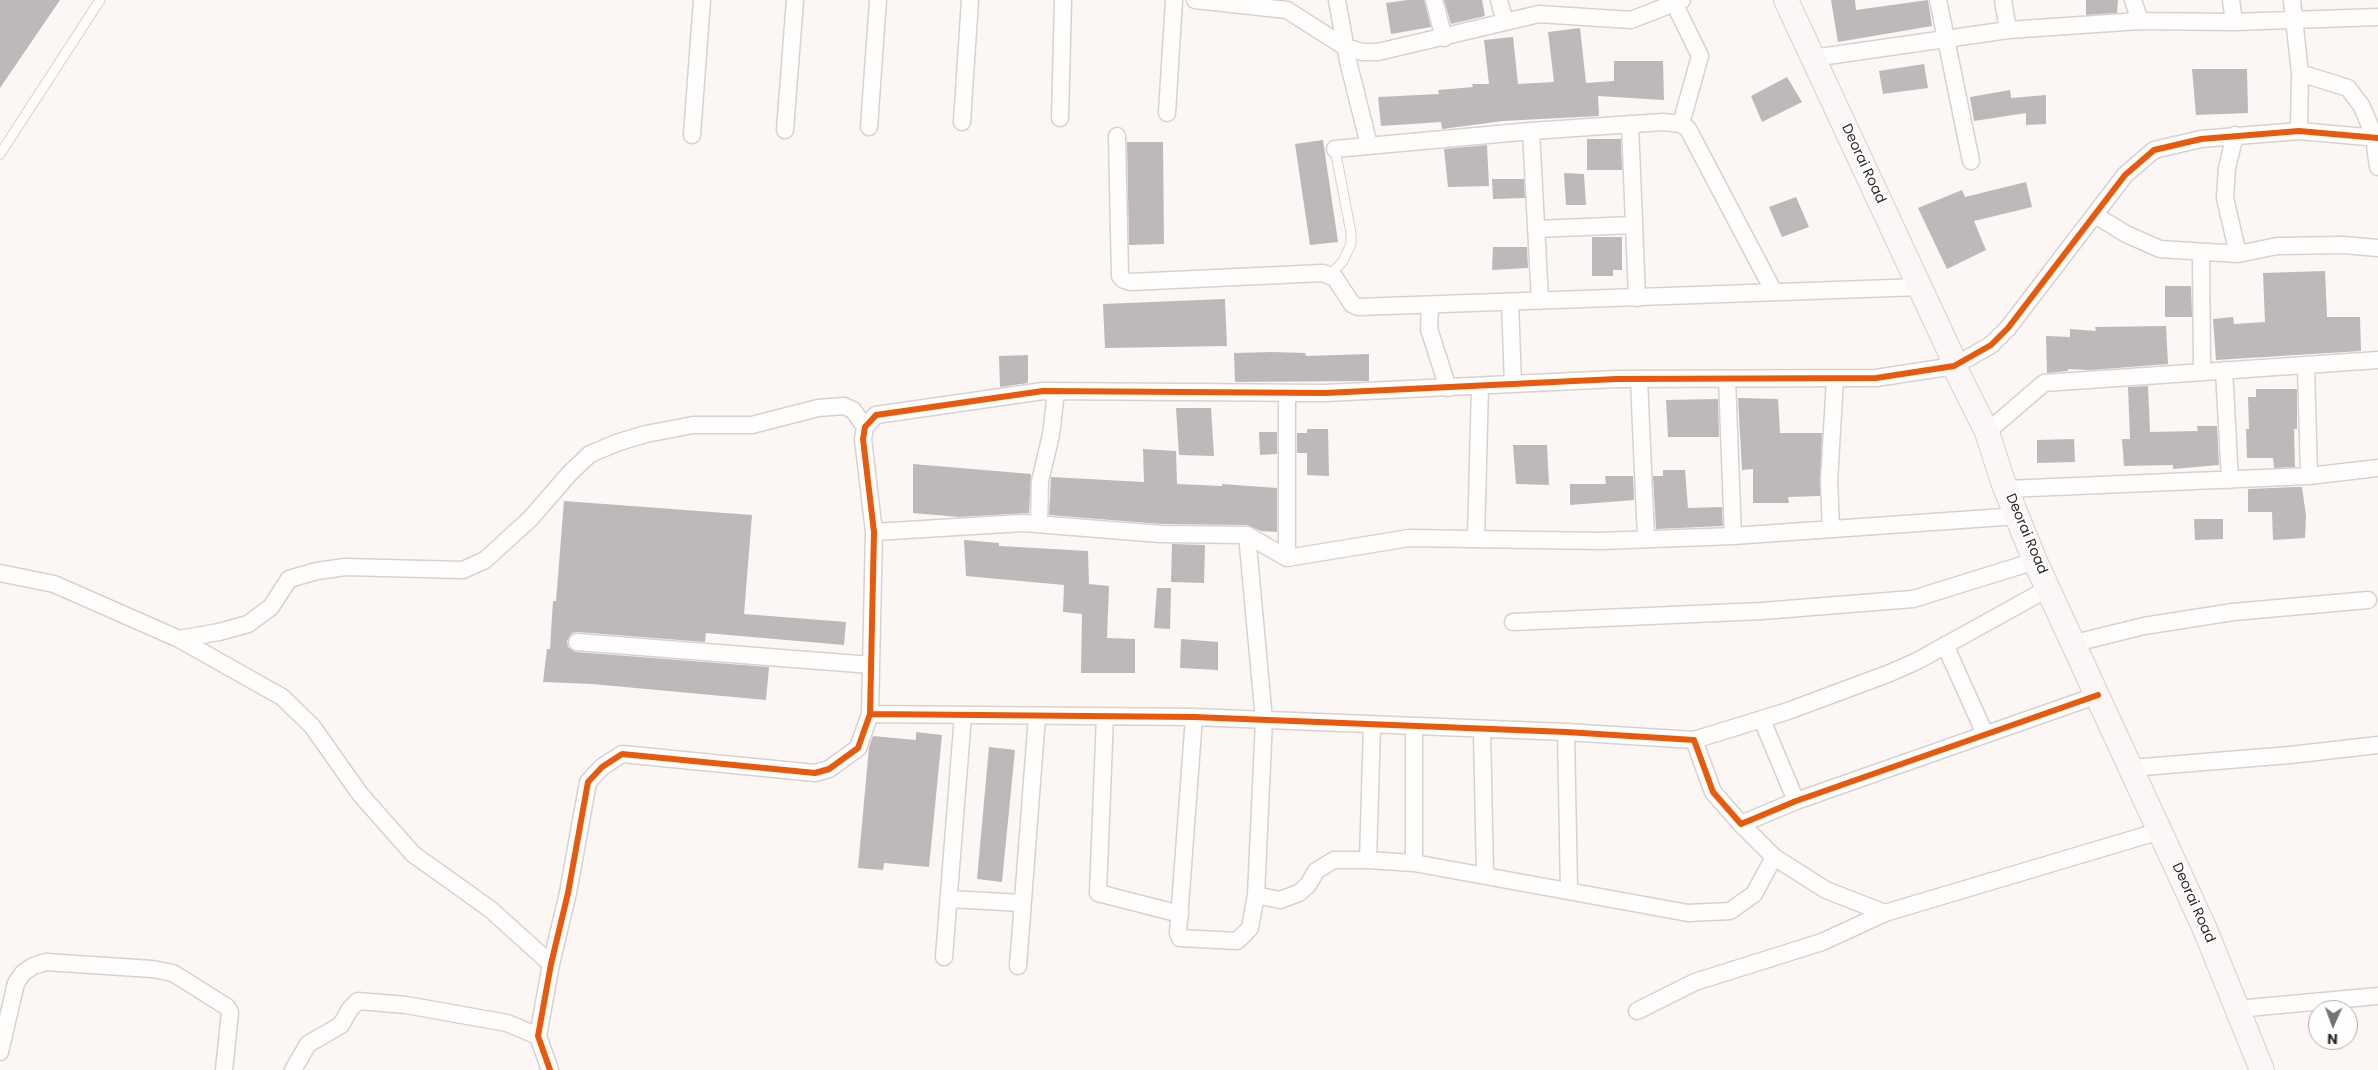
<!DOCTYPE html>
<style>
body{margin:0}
#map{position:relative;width:2378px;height:1070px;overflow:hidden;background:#fcf6f4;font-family:Poppins,sans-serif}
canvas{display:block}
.north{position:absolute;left:2308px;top:1000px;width:50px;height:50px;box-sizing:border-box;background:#fff;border:1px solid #adaaa9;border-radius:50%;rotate:182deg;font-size:14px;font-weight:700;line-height:20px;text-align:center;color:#312b28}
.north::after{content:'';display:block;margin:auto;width:18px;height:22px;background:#78726f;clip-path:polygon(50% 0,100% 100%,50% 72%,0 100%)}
</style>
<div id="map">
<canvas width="2378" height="1070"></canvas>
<div class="north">N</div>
</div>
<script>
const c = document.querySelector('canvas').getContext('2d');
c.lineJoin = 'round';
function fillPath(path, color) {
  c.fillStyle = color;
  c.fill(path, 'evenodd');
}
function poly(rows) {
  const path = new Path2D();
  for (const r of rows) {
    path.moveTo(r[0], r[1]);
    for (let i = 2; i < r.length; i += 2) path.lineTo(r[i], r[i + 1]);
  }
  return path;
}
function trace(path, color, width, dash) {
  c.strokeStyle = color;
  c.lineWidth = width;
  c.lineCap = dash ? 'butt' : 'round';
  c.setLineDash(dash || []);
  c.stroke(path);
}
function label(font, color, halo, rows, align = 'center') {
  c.font = font + ' Poppins,sans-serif';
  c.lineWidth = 4;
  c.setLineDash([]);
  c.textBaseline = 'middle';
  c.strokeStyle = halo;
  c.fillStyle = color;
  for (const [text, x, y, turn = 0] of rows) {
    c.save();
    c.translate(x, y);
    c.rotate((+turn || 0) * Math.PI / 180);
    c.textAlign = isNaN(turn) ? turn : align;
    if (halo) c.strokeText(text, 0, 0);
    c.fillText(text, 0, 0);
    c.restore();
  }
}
const building = poly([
 [0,0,60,0,0,88],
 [1407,0,1424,0,1431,27,1391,34,1386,3],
 [1444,0,1482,0,1485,16,1451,24],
 [1831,0,1855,0,1856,10,1928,0,1932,26,1838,42],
 [2086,0,2118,0,2117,13,2086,15],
 [1580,28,1586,83,1614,81,1614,61,1663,61,1664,100,1598,96,1599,116,1503,121,1442,129,1441,122,1381,126,1378,97,1439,94,1438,90,1473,87,1472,84,1489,84,1484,40,1513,37,1518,84,1554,82,1548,32],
 [1924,64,1928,88,1883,94,1879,71],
 [2192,69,2247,69,2248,113,2196,115],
 [1787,77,1802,102,1762,122,1751,96],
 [2010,90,2011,98,2046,95,2046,124,2026,125,2026,113,1974,121,1970,97],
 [1587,139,1621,139,1622,170,1587,170],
 [1323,140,1338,242,1310,245,1295,144],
 [1127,142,1163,142,1164,244,1129,245],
 [1487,145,1489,186,1448,187,1444,149],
 [1564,173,1584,174,1586,205,1566,205],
 [1492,179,1524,179,1525,198,1493,199],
 [2026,182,2032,207,1974,221,1986,250,1947,269,1918,208,1962,190,1965,197],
 [1796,197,1809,227,1782,237,1769,207],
 [1592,237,1622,237,1622,270,1613,270,1613,276,1592,276],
 [1493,247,1527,247,1528,268,1492,270],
 [2325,271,2327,317,2360,317,2361,351,2216,360,2213,319,2233,317,2234,324,2265,322,2263,273],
 [2165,286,2191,286,2192,317,2165,317],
 [1225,299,1227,346,1105,348,1103,304],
 [2166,326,2168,364,2091,370,2068,369,2068,371,2047,373,2046,336,2070,337,2070,329,2096,331,2095,327],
 [1272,352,1305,353,1306,356,1369,354,1369,381,1235,382,1234,353],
 [1028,355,1028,383,1000,387,999,356],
 [2148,386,2150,432,2198,431,2197,426,2217,426,2219,465,2173,469,2173,465,2124,466,2122,439,2130,439,2128,387],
 [2256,389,2297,389,2297,429,2294,429,2295,467,2274,468,2273,458,2247,458,2246,429,2249,429,2248,397,2256,397],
 [1738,398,1778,399,1780,433,1822,433,1820,496,1788,497,1789,503,1753,503,1753,469,1742,470],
 [1718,399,1719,437,1668,437,1666,400],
 [1176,408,1211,408,1214,456,1179,455],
 [1307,429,1328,429,1329,476,1307,475,1307,453,1297,453,1297,433,1307,433],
 [1259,432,1277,432,1277,454,1260,455],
 [2074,439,2075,462,2037,463,2037,440],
 [1513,445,1547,445,1549,485,1516,484],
 [1143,449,1176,451,1177,484,1222,486,1222,484,1277,488,1277,532,1261,531,1247,525,1161,524,1049,515,1051,477,1144,482],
 [913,464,1031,474,1029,513,959,517,913,513],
 [1663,470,1685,470,1688,508,1722,507,1723,526,1656,529,1653,476,1663,476],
 [1605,476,1633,476,1634,500,1570,505,1570,484,1606,484],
 [2296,487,2302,487,2306,516,2305,538,2273,540,2272,512,2248,512,2248,489],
 [564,501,752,515,744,614,846,622,844,645,706,633,705,642,578,632,572,633,567,641,568,647,576,652,769,667,766,700,592,684,543,682,547,649,550,649,553,601,556,601],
 [2194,519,2223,519,2223,539,2195,540],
 [964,540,999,543,999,546,1088,551,1089,584,1109,586,1107,638,1135,639,1135,673,1081,673,1082,614,1063,612,1064,585,966,576],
 [1172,544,1205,545,1204,583,1171,582],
 [1157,588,1171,588,1170,629,1154,628],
 [1181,639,1218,642,1218,670,1180,668],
 [916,732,942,735,929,867,884,863,883,870,858,868,869,747,873,736,916,740],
 [989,747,1015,750,1002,882,977,879]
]);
const lane = poly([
 [0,154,100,0],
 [1330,275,1343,261,1351,244,1351,233,1335,149]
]);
const street = poly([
 [1195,0,1287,10,1345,47,1362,52,1378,52,1539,14,1631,20,1682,0],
 [1337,0,1348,61,1369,145],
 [1434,0,1444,38],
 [1499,0,1505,22],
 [1938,0,1971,161],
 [2003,0,2008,30],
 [2133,0,2140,21],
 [2231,0,2234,22],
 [2292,0,2300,73,2299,131],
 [1674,3,1700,56,1681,124],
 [1813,58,2008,30,2140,21,2234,22,2378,17],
 [2300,73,2348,88,2361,105,2368,121,2374,138,2378,167],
 [1167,113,1174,0],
 [1060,118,1063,0],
 [962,122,970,0],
 [1630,124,1637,298],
 [869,127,878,0],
 [785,130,795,0],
 [1531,131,1540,301],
 [692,135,702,0],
 [2235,135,2227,168,2225,198,2238,254],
 [1117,136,1120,276,1124,280,1130,282,1323,273,1335,278,1352,304,1358,307,1920,287],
 [1335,149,1531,131,1663,122,1681,124,1688,129,1774,292],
 [2095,215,2126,234,2160,249,2238,254,2277,246,2343,245,2378,248],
 [1536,229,1633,225],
 [2201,252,2202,371],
 [1510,302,1513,384],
 [1430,305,1429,329,1448,388],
 [2306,365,2309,476],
 [2224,370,2230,480],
 [1639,379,1646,539],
 [1727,379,1733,536],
 [1987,432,2044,383,2378,360],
 [2007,489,2309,476,2378,468],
 [1039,524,1040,481,1051,435,1056,392],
 [1831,529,1829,481,1835,379],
 [874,532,1023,523,1161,534,1247,535,1287,558,1409,538,1600,541,1733,536,2018,516],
 [1247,535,1264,720,1256,895,1280,900,1299,893,1308,885,1316,871,1334,860,1368,860,1414,863,1688,913,1730,911,1754,894,1774,857,1826,890,1885,913],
 [1476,539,1480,386],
 [1287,558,1287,393],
 [0,573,54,584,179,639,219,632,248,624,271,607,289,579,317,571,345,567,463,570,485,560,531,518,569,474,590,454,619,442,646,434,693,425,752,425,818,408,844,406,853,410,865,427],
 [1513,622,1762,611,1913,599,2035,561],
 [179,639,282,697,312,726,360,794,413,854,490,909,551,964],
 [577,642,871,665],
 [2075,643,2144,626,2233,612,2368,600],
 [1945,645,1985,734],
 [870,714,1194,717,1566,732,1694,740,1713,792,1741,824,1796,801,2098,695],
 [1105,716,1098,893,1180,914],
 [1194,717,1178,933,1180,938,1237,941,1250,928,1256,895],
 [1762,720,1796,801],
 [1482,729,1485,875],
 [1566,732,1569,891],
 [1694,740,1788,711,1890,673,1917,661,2049,588],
 [2131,768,2290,755,2378,745],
 [1741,824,1774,857],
 [1368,860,1372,726],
 [1414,863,1414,726],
 [949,899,1022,903],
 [944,957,963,715],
 [1018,966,1037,716],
 [2237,1009,2378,996],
 [1637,1011,1695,982,1822,942,1885,913,2160,831],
 [0,1052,16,983,23,973,33,966,46,962,152,969,173,973,227,1007,230,1012,224,1070],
 [293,1070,308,1044,341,1025,350,1009,358,1001,406,1005,507,1023,538,1036],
 [550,1070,538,1036,551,964,568,893,588,782,602,767,622,754,815,773,829,769,858,748,870,714,874,532,863,439,865,427,876,415,1043,391,1325,393,1616,379,1876,378,1954,366,1991,345,2008,328,2125,175,2154,150,2201,139,2299,131,2378,138]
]);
const secondary = poly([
 [1786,0,1950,352,1954,366,1987,432,2003,482,2035,561,2204,927,2262,1070]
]);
const cycleway = poly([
 [870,714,1194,717,1566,732,1694,740,1713,792,1741,824,1796,801,2098,695],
 [550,1070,538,1036,551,964,568,893,588,782,602,767,622,754,815,773,829,769,858,748,870,714,874,532,863,439,865,427,876,415,1043,391,1325,393,1616,379,1876,378,1954,366,1991,345,2008,328,2125,175,2154,150,2201,139,2299,131,2378,138]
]);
const streetNames = [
 ["Deorai Road",1863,164,65],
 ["Deorai Road",2026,534,67],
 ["Deorai Road",2193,903,66]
];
fillPath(building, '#bdb9ba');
trace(lane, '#d7d2cf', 11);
trace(street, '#d7d2cf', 19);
trace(secondary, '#d7d2cf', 26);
trace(lane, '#fffefd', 9);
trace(street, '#fffefd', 16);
trace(secondary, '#fbf7f7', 24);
trace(cycleway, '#e8590c', 6);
label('14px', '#312b28', '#fff', streetNames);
</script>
